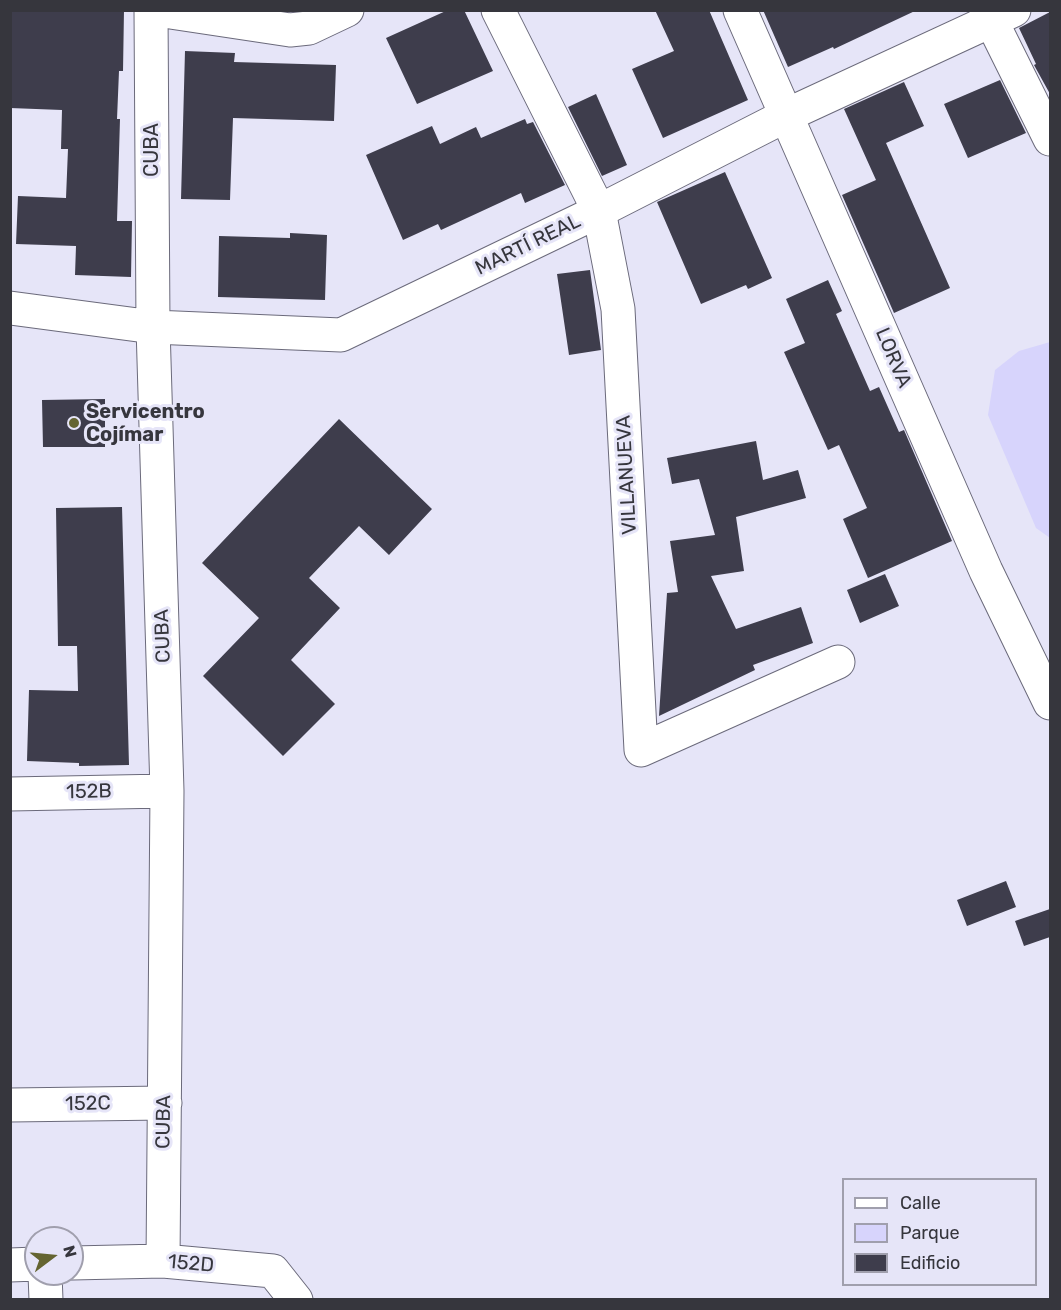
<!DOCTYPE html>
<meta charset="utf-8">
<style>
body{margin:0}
#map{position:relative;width:1061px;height:1310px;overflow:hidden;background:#e6e5f8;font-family:Rubik,sans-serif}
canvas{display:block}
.frame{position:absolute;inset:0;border:12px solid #36363d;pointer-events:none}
.legend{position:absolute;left:842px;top:1178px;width:195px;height:108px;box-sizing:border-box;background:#e6e5f8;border:2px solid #a09fad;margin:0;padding:8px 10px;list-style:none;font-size:18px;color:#36363d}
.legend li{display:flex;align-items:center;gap:12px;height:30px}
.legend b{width:30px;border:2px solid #a09fad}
.north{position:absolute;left:24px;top:1226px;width:60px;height:60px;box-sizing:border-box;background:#e6e5f8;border:2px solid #a09fad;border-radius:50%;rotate:74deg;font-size:16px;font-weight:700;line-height:24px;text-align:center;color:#36363d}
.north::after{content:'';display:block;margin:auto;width:21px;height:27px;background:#646431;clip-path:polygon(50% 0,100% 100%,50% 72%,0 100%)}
</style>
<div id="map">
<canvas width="1061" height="1310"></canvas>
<div class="frame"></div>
<ul class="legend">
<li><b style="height:8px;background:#fff"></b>Calle</li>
<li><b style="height:16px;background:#d7d4fc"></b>Parque</li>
<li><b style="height:16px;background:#3e3d4c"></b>Edificio</li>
</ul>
<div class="north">N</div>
</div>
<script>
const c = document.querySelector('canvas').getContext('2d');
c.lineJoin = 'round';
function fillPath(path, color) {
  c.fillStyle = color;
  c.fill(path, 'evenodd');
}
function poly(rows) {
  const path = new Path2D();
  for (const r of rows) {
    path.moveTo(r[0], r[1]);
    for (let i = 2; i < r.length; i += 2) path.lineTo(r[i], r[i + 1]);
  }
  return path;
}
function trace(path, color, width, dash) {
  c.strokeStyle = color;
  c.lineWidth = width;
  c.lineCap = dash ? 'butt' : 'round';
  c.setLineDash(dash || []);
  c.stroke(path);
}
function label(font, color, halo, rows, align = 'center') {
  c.font = font + ' Rubik,sans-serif';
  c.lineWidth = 6;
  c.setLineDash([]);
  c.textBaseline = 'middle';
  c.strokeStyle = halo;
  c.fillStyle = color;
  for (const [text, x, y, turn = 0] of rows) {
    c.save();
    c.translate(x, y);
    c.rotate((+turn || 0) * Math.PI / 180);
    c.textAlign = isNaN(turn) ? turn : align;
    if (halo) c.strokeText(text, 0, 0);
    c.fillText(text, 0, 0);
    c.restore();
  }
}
const green = poly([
 [1050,342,1050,538,1036,528,988,415,995,370,1019,351]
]);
const building = poly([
 [12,10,124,10,123,71,119,71,117,119,120,119,117,221,132,221,131,277,75,275,76,246,16,244,18,196,66,198,68,149,61,149,62,110,10,108],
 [448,10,464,10,493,71,417,104,386,38],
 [655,10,709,10,748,100,663,138,632,69,674,51],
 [763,10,917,10,834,49,833,47,788,67],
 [1050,12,1050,94,1034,65,1036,64,1019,28],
 [185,51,235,53,234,62,336,65,334,121,233,118,230,200,181,199],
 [1000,80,1026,133,968,158,944,104],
 [904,82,924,126,886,143,950,288,894,313,842,195,876,180,844,109],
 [596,94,627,165,602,176,568,107],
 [525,119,527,124,533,122,565,185,525,203,521,193,441,230,438,224,403,240,366,155,432,126,440,144,476,127,481,138],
 [725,172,772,278,748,289,746,285,701,304,657,202],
 [290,233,327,235,325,300,218,297,219,236,290,238],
 [590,270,601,350,569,355,557,274],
 [828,280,842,311,836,314,870,391,879,387,899,432,904,430,952,541,868,578,843,519,867,508,839,445,828,450,784,352,805,343,786,299],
 [105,399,105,447,43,447,42,400],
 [339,419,432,509,389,555,359,526,309,578,340,608,291,660,335,704,283,756,203,676,259,618,202,563],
 [756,441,763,480,798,470,806,498,736,517,744,571,711,576,736,629,801,607,813,643,753,665,755,670,659,716,667,593,678,592,670,541,715,535,699,479,672,484,667,458],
 [122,507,129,765,79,766,79,763,27,761,29,690,78,691,77,646,58,646,56,508],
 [885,574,899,606,860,623,847,590],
 [1006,881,1016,907,967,926,957,900],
 [1050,909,1050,937,1024,946,1015,921]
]);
const minor = poly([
 [498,10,599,211,618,309,641,750,838,662],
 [740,10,986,571,1050,703],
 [986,10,1050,139],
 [153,327,167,791,163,1261],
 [10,794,167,791],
 [10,1105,165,1103],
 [72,1263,163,1261,273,1271,296,1300],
 [10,1265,36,1264],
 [45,1274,46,1300]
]);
const major = poly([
 [151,10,153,327],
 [157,10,290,30,309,28,347,10],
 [10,308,153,327,341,335,599,211,787,115,1014,10]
]);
const markers = [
 [74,423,6,"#646431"]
];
const streetNames = [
 ["CUBA",152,150,-90],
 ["MARTÍ REAL",528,245,-26],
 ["LORVA",893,358,67],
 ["VILLANUEVA",627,475,-93],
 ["CUBA",163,636,-92],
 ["152B",89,792,-1],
 ["152C",88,1104,-1],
 ["CUBA",164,1122,-89],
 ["152D",191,1264,5]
];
const poiNames = [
 ["Servicentro",86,412],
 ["Cojímar",86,435]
];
fillPath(green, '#d7d4fc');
fillPath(building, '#3e3d4c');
trace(minor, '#6b6a7b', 35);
trace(major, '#6b6a7b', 35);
trace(minor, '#fff', 33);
trace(major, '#fff', 33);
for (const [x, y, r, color] of markers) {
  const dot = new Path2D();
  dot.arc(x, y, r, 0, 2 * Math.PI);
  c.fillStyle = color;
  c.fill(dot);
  trace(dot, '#e6e5f8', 2);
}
label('20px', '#36363d', '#e6e5f8', streetNames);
label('bold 20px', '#36363d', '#e6e5f8', poiNames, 'left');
</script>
